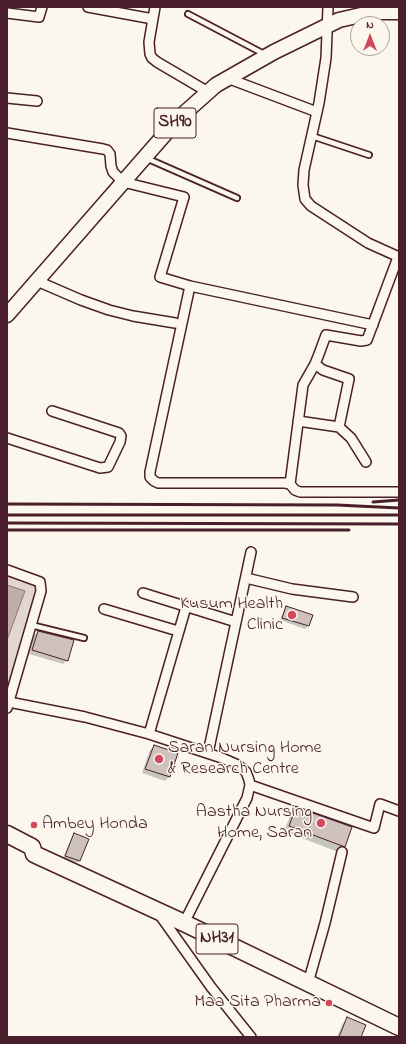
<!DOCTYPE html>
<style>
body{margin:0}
#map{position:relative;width:406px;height:1044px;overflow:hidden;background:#fbf7ec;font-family:"Indie Flower",sans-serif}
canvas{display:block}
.frame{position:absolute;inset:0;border:8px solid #4a1f2b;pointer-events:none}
.north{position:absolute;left:350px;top:16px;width:40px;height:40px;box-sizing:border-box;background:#fbf7ec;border:1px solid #b4a19f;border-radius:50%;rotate:0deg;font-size:11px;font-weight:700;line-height:16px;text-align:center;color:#4a1f2b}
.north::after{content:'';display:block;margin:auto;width:14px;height:18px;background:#d1495b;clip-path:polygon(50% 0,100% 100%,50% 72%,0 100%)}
</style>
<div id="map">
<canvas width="406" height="1044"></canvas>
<div class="frame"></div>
<div class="north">N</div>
</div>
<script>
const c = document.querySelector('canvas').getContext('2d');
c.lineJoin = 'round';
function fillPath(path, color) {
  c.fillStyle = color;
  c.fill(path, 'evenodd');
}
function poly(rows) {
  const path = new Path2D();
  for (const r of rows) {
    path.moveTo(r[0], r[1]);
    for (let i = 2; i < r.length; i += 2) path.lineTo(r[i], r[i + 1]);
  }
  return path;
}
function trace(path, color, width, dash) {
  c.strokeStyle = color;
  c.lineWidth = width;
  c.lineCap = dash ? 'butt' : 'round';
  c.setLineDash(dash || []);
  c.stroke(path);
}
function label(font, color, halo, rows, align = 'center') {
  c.font = font + ' "Indie Flower",sans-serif';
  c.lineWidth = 3;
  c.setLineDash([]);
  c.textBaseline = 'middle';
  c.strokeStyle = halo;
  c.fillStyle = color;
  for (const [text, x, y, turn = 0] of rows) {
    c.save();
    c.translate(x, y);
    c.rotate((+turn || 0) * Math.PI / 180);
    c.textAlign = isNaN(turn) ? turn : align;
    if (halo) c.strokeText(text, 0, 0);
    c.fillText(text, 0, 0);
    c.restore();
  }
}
const green = poly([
 [7,570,44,583,7,707]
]);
const water = poly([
 [7,585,25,591,7,640,7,585]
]);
const shadow = poly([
 [287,607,311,615,308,626,305,629,280,620,284,610],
 [38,632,67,660,63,664,29,654,34,636],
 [154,746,177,754,169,777,165,781,142,773,150,750],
 [296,808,344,846,338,852,284,831,291,814],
 [74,834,87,839,79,861,77,863,63,858,72,837],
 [347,1019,360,1037,337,1037,343,1023]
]);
const building = poly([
 [286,606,313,615,309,626,282,618,286,606],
 [38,631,74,640,68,661,32,650,38,631],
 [154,745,178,753,170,777,145,769,154,745],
 [296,807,352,827,345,847,289,826,296,807],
 [74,833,89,839,80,861,65,856,74,833],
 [347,1017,366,1025,361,1037,339,1037,347,1017]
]);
const lane = poly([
 [188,14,264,54],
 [312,136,369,155],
 [146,158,237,198],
 [31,625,84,638]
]);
const street = poly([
 [88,7,153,19],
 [155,7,149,42,150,54,152,58,157,62,208,92],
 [328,7,326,58,319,103,304,170,303,185,305,199,311,206,368,243,399,257],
 [7,13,39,17,42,7],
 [227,78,317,112],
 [7,98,37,101],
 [7,133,103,149,107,150,110,154,111,166,113,172,123,182,184,197,160,277,190,286,150,472,150,477,154,481,158,483,285,483,290,484,295,490,300,492,399,492],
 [37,281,81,300,109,310,133,316,175,323],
 [190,286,373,325],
 [298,421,339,427,351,438,366,462],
 [339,427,349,379,323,370,315,364,319,354,326,335,361,341,367,340,398,257],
 [7,438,100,468,108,467,120,442,121,436,119,433,52,411],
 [290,484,303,385,315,364],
 [7,570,40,582,41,591,7,708],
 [246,578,292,589,353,597],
 [143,593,236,622],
 [104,609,178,631],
 [9,702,85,717,149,734,222,758,238,765,246,772,249,780,250,785,247,798,184,923],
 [149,734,186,607],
 [208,753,251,552],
 [250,785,374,828,380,804,399,811],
 [159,914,211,987,251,1037],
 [308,983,325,923,342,852]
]);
const primary = poly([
 [7,315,180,117,216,85,274,52,339,20,374,12,399,12]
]);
const highway = poly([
 [7,834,32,847,34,854,184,923,399,1027]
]);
const rail = poly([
 [373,502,399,500],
 [7,504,337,505,399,508],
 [7,515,399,515],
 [7,523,399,524],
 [7,530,349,530]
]);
const markers = [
 [292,615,5,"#d1495b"],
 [159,759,5,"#d1495b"],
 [321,823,5,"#d1495b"],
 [34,825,4,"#d1495b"],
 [329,1003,4,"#d1495b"]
];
const shields = [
 [175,123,42],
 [217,939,42]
];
const shieldNames = [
 ["SH90",175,123],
 ["NH31",217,939]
];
const poiNames = [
 ["Kusum Health",283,605],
 ["Clinic",283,626],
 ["Saran Nursing Home",168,749,"left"],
 ["& Research Centre",168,770,"left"],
 ["Aastha Nursing",312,813],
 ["Home, Saran",312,834],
 ["Ambey Honda",42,825,"left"],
 ["Maa Sita Pharma",321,1003]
];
fillPath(green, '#e2d7d0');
fillPath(water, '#bfadaa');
trace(water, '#907477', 1);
fillPath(shadow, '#0003');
fillPath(building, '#cfc2bc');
trace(building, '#4a1f2b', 1);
trace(lane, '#4a1f2b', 8);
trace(street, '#4a1f2b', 12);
trace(primary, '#4a1f2b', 17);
trace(highway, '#4a1f2b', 19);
trace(lane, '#fbf7ec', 4.5);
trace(street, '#fbf7ec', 9);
trace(primary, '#fbf7ec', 14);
trace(highway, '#fbf7ec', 16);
trace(rail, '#4a1f2b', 3);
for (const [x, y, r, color] of markers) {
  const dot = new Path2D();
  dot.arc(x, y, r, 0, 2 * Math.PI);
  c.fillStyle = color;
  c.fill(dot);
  trace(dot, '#fbf7ec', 1.5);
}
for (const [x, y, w] of shields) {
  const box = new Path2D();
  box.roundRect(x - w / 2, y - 15, w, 30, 3);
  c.fillStyle = '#fbf7ec';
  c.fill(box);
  trace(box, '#4a1f2b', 1);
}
label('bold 17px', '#4a1f2b', null, shieldNames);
label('18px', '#4a1f2b', '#fbf7ec', poiNames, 'right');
</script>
